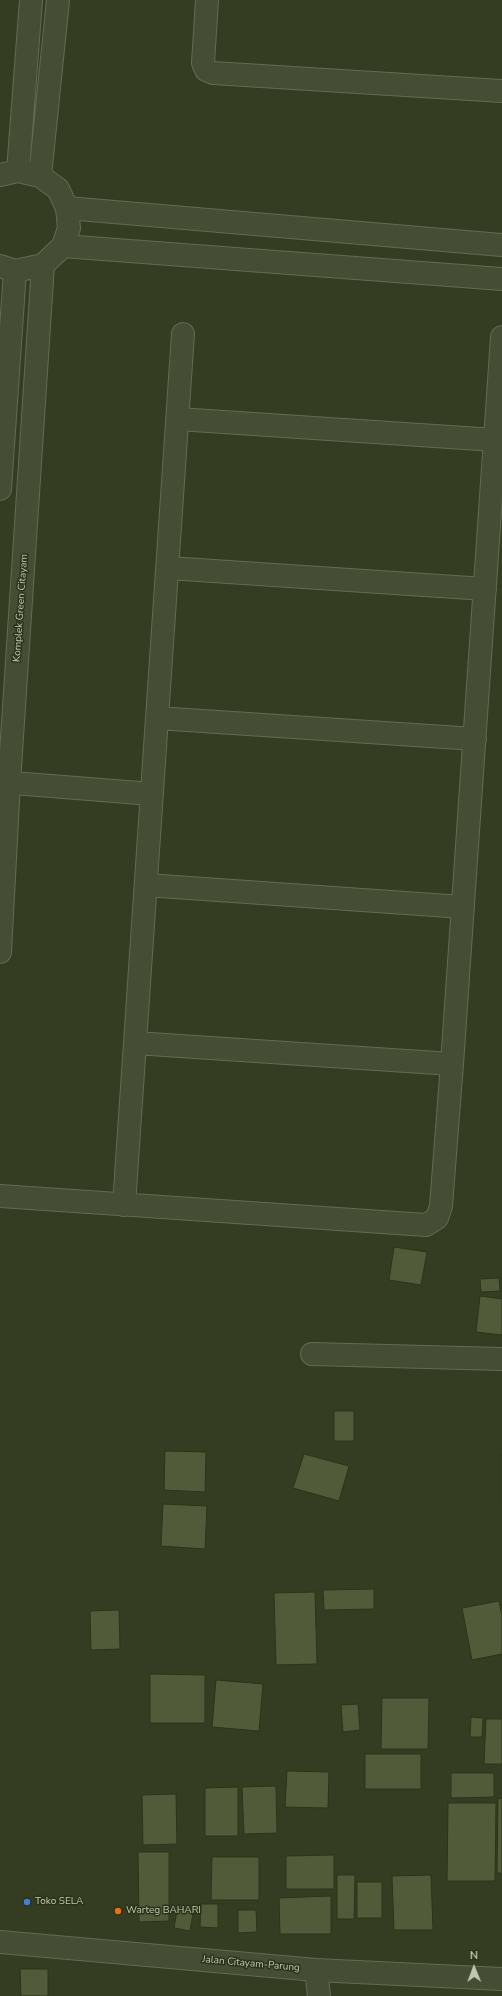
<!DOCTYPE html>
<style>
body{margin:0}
#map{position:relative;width:502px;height:1996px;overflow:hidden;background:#343d21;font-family:"Nunito Sans",sans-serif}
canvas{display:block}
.north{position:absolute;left:454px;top:1948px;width:40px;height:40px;-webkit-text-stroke:3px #2a321a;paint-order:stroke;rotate:359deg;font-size:11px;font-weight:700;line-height:16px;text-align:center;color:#c0c9b0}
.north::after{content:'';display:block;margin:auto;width:14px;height:18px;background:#c0c9b0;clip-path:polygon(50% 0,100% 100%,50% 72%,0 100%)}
</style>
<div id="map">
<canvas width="502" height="1996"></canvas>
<div class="north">N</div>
</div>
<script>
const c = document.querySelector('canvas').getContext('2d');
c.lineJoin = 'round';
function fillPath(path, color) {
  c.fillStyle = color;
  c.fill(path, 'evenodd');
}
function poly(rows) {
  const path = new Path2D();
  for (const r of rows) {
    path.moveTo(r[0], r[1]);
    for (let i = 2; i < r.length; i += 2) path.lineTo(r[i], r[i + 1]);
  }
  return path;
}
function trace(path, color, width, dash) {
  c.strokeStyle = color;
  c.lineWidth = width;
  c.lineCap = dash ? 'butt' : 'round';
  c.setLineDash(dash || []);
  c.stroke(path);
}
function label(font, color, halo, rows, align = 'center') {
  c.font = font + ' "Nunito Sans",sans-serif';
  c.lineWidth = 3;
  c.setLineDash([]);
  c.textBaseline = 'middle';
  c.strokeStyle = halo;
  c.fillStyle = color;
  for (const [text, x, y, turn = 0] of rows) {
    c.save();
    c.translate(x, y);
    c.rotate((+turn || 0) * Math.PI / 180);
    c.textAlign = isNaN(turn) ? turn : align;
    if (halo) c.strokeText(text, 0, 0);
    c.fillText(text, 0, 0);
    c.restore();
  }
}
const building = poly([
 [394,1247,427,1252,421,1285,389,1280,394,1247],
 [499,1278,500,1291,481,1292,480,1279,499,1278],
 [480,1296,502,1299,502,1335,476,1332,480,1296],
 [334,1411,354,1411,354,1441,334,1441,334,1411],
 [165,1451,206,1452,205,1492,164,1490,165,1451],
 [304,1454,349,1466,339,1501,293,1488,304,1454],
 [501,1455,502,1455,502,1504,501,1504,501,1455],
 [163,1504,207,1506,205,1549,161,1546,163,1504],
 [374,1589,374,1609,324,1610,323,1590,374,1589],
 [315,1592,317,1664,276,1665,274,1593,315,1592],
 [499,1601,502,1616,502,1654,472,1660,462,1608,499,1601],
 [119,1610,120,1649,91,1650,90,1611,119,1610],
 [150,1674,205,1675,205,1723,150,1723,150,1674],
 [216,1680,263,1684,259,1731,212,1727,216,1680],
 [382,1698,429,1698,428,1749,381,1749,382,1698],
 [358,1704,360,1730,343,1732,341,1705,358,1704],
 [471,1717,483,1718,482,1737,470,1737,471,1717],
 [486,1719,502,1719,502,1764,484,1764,486,1719],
 [365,1754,421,1754,421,1789,365,1789,365,1754],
 [287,1771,329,1772,328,1808,285,1807,287,1771],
 [451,1773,494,1773,494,1797,451,1798,451,1773],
 [276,1786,277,1833,244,1834,242,1787,276,1786],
 [238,1787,238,1836,205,1836,205,1788,238,1787],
 [176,1794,177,1844,143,1845,142,1795,176,1794],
 [498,1798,502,1799,502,1873,497,1873,498,1798],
 [448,1803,496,1803,495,1881,447,1881,448,1803],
 [138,1852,169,1852,169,1921,139,1922,138,1852],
 [334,1855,334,1889,286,1889,286,1856,334,1855],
 [212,1857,259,1857,259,1900,211,1900,212,1857],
 [337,1875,355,1875,354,1919,337,1919,337,1875],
 [431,1875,433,1930,394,1930,392,1876,431,1875],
 [357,1882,382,1882,382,1918,357,1918,357,1882],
 [331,1896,331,1934,280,1934,279,1898,331,1896],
 [201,1904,218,1904,218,1928,200,1927,201,1904],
 [178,1905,194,1908,190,1931,174,1928,178,1905],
 [238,1910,256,1910,257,1932,238,1933,238,1910],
 [20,1969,48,1969,48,1996,21,1996,20,1969]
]);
const minor = poly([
 [207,0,203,63,206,70,213,73,502,91],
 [18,171,31,0],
 [0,175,18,171,40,176,58,189,67,208,69,228,63,246,43,265,15,271,0,266],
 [40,176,58,0],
 [67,208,502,245],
 [63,246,502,279],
 [178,419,495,440],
 [0,489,15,271],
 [168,568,485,589],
 [157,718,475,739],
 [0,782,152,794],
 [146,885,463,907],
 [0,952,9,783,43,265],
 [135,1043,452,1064],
 [0,1196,426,1225,437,1218,441,1206,452,1064,502,337],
 [124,1205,183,334],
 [312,1354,502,1359],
 [316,1970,319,1996]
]);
const tertiary = poly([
 [0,1942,316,1970,502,1979]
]);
const markers = [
 [27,1902,4,"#3f7fe0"],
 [118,1911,4,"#e8710a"]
];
const streetNames = [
 ["Komplek Green Citayam",21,608,-86],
 ["Jalan Citayam-Parung",251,1964,5]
];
const poiNames = [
 ["Toko SELA",35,1902],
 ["Warteg BAHARI",126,1911]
];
fillPath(building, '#515b3a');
trace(building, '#2c341c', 1);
trace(minor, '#636b53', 24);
trace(tertiary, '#636b53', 24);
trace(minor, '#454d35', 22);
trace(tertiary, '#454d35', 22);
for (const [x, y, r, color] of markers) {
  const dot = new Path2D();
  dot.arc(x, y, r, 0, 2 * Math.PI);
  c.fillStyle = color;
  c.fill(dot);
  trace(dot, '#2a321a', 1.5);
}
label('10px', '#c0c9b0', '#2a321a', streetNames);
label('10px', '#c0c9b0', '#2a321a', poiNames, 'left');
</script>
